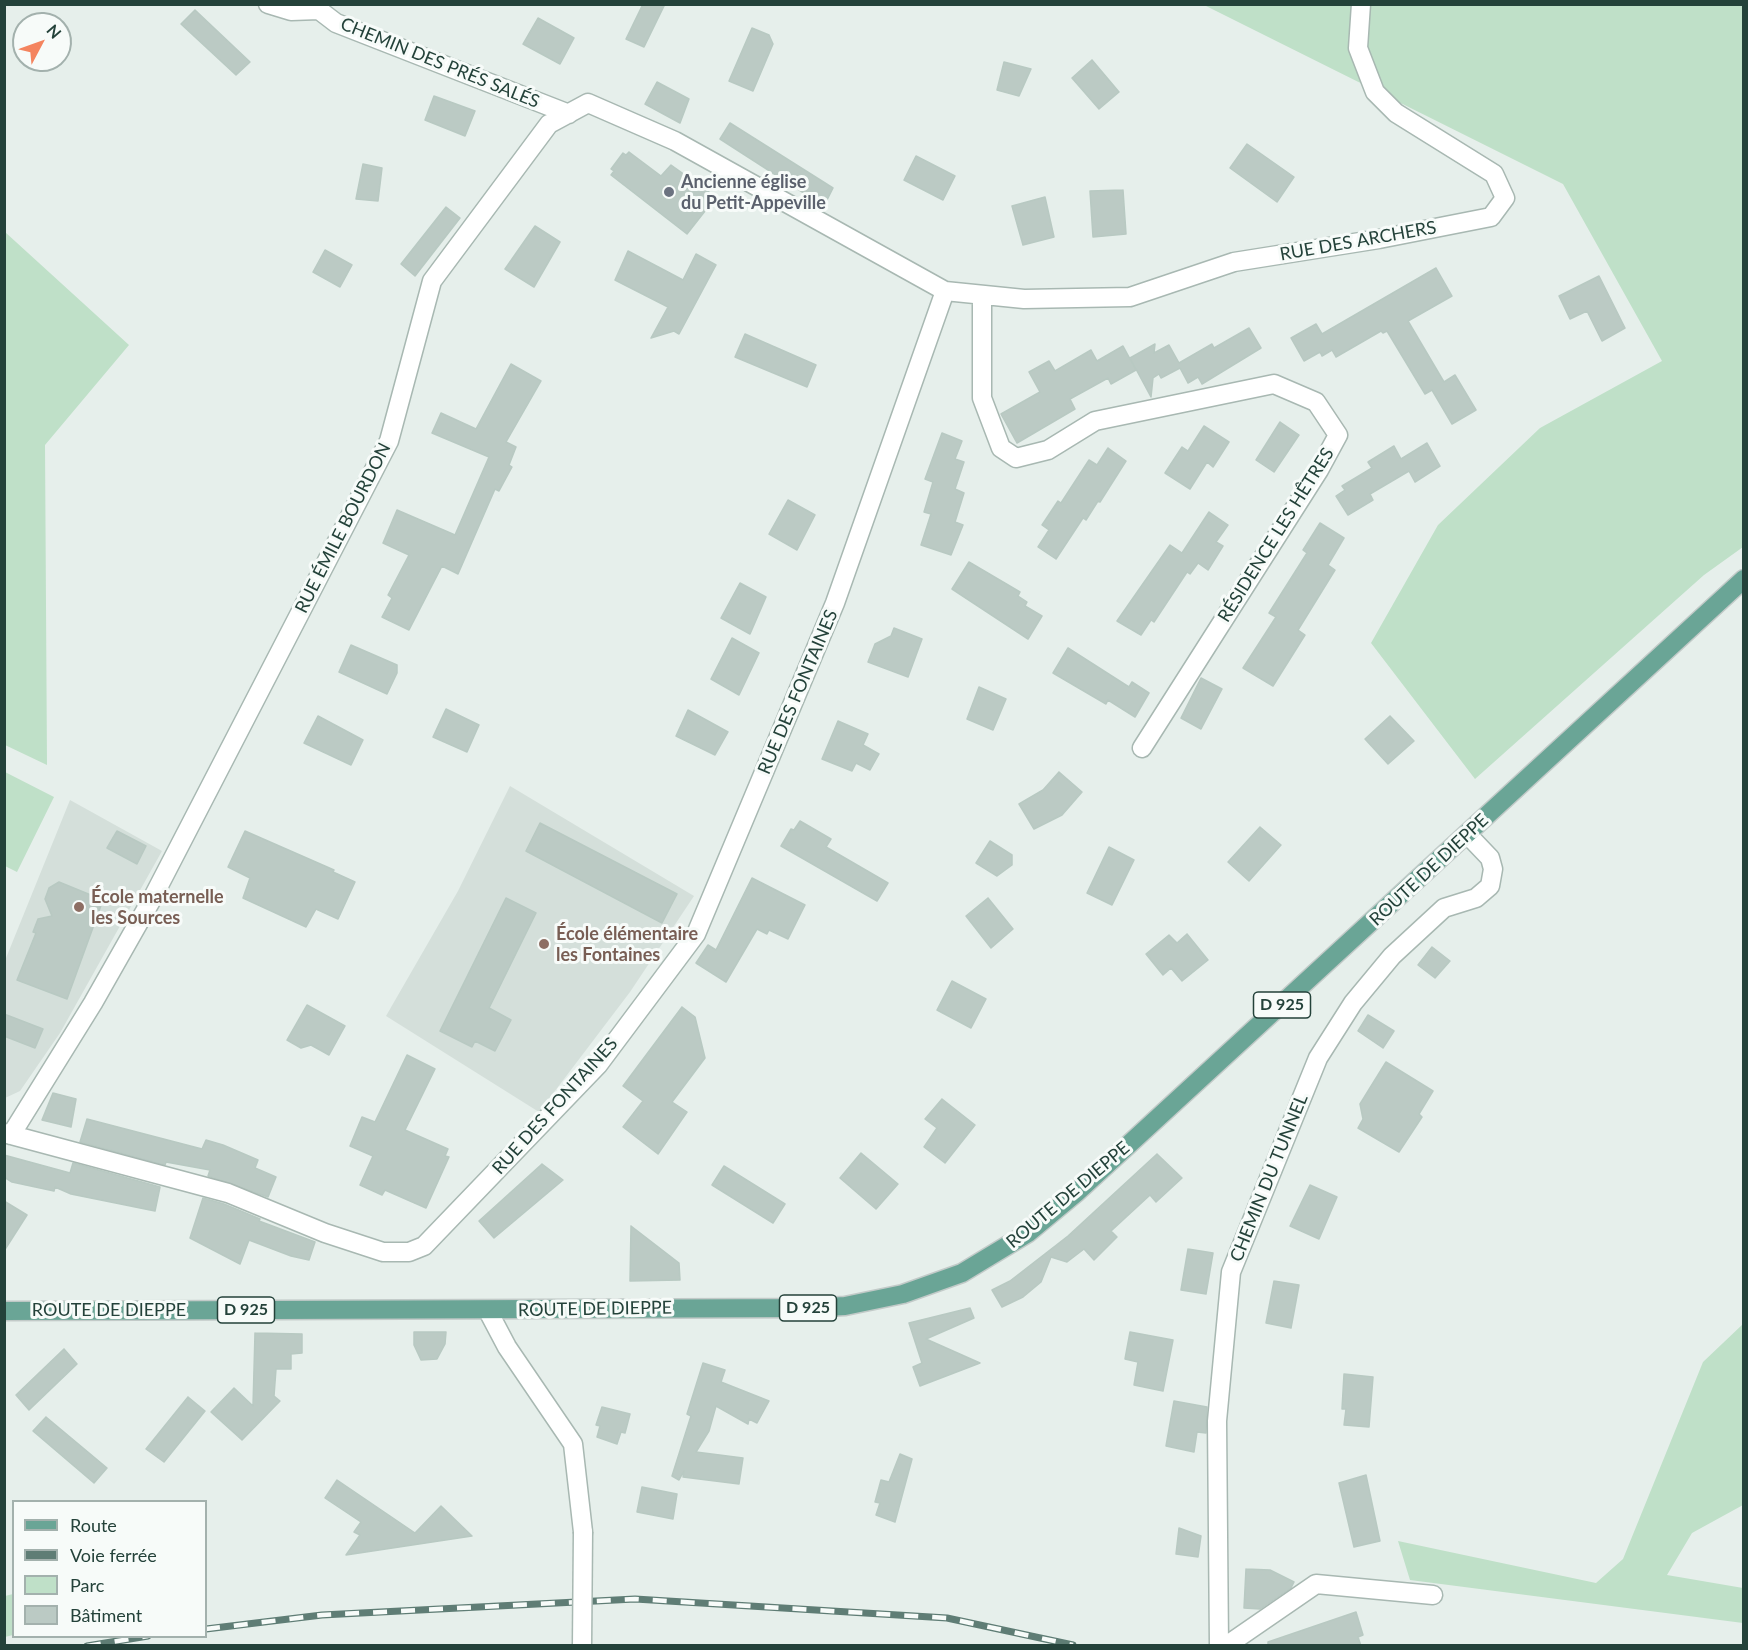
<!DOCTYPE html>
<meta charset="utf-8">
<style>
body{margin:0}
#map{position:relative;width:1748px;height:1650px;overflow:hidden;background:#e6efeb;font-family:Lato,sans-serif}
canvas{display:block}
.frame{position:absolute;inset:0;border:6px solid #24423a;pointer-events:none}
.legend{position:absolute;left:12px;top:1500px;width:195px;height:138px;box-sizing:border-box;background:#f7fbf9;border:2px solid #a3b1ad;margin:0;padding:8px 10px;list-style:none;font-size:18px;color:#24423a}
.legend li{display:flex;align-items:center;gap:12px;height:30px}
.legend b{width:30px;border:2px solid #a3b1ad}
.north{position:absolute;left:12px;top:12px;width:60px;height:60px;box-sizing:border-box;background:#f7fbf9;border:2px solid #a3b1ad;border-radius:50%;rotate:49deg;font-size:16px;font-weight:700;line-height:24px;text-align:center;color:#24423a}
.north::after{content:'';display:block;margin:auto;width:21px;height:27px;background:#f4845f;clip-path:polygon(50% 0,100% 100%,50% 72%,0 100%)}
</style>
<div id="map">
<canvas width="1748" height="1650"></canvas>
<div class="frame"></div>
<ul class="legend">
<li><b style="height:8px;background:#6aa596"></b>Route</li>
<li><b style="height:8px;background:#5f7d75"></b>Voie ferrée</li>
<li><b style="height:16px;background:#bfe0c8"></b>Parc</li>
<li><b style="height:16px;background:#bbcac4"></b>Bâtiment</li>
</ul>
<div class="north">N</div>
</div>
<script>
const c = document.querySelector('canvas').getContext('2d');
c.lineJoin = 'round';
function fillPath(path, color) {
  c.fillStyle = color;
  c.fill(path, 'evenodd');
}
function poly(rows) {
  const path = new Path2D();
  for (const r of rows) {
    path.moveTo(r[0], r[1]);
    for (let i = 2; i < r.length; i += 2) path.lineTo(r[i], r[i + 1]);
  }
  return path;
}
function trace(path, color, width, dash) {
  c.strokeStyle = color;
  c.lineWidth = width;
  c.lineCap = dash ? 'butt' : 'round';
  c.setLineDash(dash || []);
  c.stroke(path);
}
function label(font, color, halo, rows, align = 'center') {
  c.font = font + ' Lato,sans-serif';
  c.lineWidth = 6;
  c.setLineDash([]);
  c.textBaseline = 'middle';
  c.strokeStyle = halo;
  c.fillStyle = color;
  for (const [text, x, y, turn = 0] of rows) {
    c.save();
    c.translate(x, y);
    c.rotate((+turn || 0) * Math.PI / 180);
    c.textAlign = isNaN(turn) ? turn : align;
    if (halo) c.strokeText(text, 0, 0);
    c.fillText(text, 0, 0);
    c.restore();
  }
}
const built = poly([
 [510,786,694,896,630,992,539,1112,386,1016,458,891],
 [70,800,162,851,60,1033,20,1091,5,1098,4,963]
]);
const green = poly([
 [1204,5,1743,5,1743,547,1704,575,1475,779,1371,643,1438,525,1540,428,1662,361,1563,184],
 [5,232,129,345,45,445,47,765,5,745],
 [5,772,54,797,17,872,5,866],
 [1743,1324,1743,1505,1692,1533,1667,1575,1743,1588,1743,1623,1410,1580,1398,1541,1596,1583,1623,1559,1703,1362],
 [13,1594,13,1635,5,1637,5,1596]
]);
const building = poly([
 [643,4,665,4,644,47,626,39,643,4],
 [195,10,250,62,236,75,181,24,195,10],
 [538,18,574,38,560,64,523,44,538,18],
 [752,28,769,35,773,44,753,91,729,81,752,28],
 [1092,60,1119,92,1099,109,1072,78,1092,60],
 [1004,62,1031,69,1019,96,997,90,1004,62],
 [657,82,689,99,680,123,645,104,657,82],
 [434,96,475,111,465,136,425,120,434,96],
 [730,123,833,188,824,206,720,139,730,123],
 [1247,144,1294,177,1277,202,1230,168,1247,144],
 [629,152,661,176,671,165,716,197,687,234,611,175,614,171,611,169,623,153,626,155,629,152],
 [916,156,955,176,943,200,904,180,916,156],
 [363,164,382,168,378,201,356,199,363,164],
 [1123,190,1126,234,1093,237,1090,191,1123,190],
 [1045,197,1054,237,1023,245,1012,206,1045,197],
 [446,207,460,218,415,276,401,264,446,207],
 [535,226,560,242,534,287,505,269,535,226],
 [325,250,352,265,340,287,313,272,325,250],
 [628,251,683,280,696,254,716,265,679,334,674,331,651,338,668,307,615,280,628,251],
 [1436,268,1452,296,1408,321,1444,382,1455,375,1476,410,1452,424,1432,390,1425,394,1387,331,1383,333,1381,331,1336,357,1332,350,1322,356,1320,352,1304,361,1291,338,1316,324,1322,334,1436,268],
 [1599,276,1625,328,1602,341,1587,311,1570,319,1559,296,1599,276],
 [1249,328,1261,348,1202,384,1198,377,1188,383,1180,368,1161,378,1159,374,1153,378,1151,397,1130,358,1155,344,1154,353,1169,345,1179,363,1212,344,1214,348,1249,328],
 [745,334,816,365,807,387,735,357,745,334],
 [1123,346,1136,370,1111,384,1108,378,1070,399,1075,409,1017,443,1001,414,1040,392,1029,372,1049,361,1055,371,1091,350,1097,361,1123,346],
 [511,364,541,381,506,442,516,447,509,465,512,467,499,491,495,489,458,574,442,566,409,630,382,617,392,598,388,595,409,555,383,543,397,510,455,535,489,457,432,433,441,413,476,429,511,364],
 [1280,422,1299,435,1274,472,1256,460,1280,422],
 [1204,426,1229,442,1213,467,1207,462,1190,489,1165,473,1182,447,1188,451,1204,426],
 [942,433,962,441,955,459,964,462,955,489,964,493,955,522,963,525,951,555,921,545,931,514,924,512,933,482,925,479,942,433],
 [1427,443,1440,466,1415,482,1409,471,1370,494,1373,500,1348,515,1336,496,1345,490,1342,486,1372,468,1368,462,1394,446,1401,459,1427,443],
 [1108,448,1126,461,1100,502,1098,501,1086,520,1083,518,1056,559,1038,547,1049,530,1042,525,1058,501,1061,503,1089,460,1097,465,1108,448],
 [788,500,815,515,797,550,769,534,788,500],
 [1209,512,1228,525,1216,542,1223,546,1208,570,1198,563,1190,574,1187,572,1154,622,1151,620,1141,635,1117,621,1170,545,1182,553,1209,512],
 [1320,523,1344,538,1328,565,1335,570,1298,630,1305,635,1273,686,1243,668,1276,617,1269,613,1307,553,1303,550,1320,523],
 [969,562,1020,592,1018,596,1027,602,1025,606,1042,616,1028,639,952,589,969,562],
 [740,583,766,597,750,634,721,618,740,583],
 [894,628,922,639,908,677,868,662,875,644,891,636,894,628],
 [732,638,759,653,739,695,711,679,732,638],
 [351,645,397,665,397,673,387,694,339,672,351,645],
 [1068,648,1129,687,1132,682,1149,693,1135,717,1108,700,1106,704,1053,673,1068,648],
 [1201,678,1222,689,1201,729,1181,718,1201,678],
 [979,687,1006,699,993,730,967,719,979,687],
 [446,709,479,725,467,752,433,737,446,709],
 [688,710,728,732,715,755,676,736,688,710],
 [318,716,363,740,351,765,304,743,318,716],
 [1390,716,1414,741,1388,764,1365,739,1390,716],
 [838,721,868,734,863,745,879,754,870,770,856,763,852,771,822,759,838,721],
 [1059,772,1082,792,1062,815,1034,829,1019,804,1043,790,1059,772],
 [800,821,831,839,826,847,888,883,877,901,781,846,791,829,794,830,800,821],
 [540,823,677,894,662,923,526,851,540,823],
 [1260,827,1281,845,1249,881,1228,862,1260,827],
 [117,831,146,846,137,864,107,848,117,831],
 [245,831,334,870,333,872,355,882,338,919,316,909,306,927,243,898,250,878,228,867,245,831],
 [990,841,1012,855,1012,865,997,876,976,863,990,841],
 [1109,847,1134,860,1112,905,1087,893,1109,847],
 [752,878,805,905,788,939,769,930,767,934,757,929,726,982,696,963,708,945,716,950,752,878],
 [59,882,103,900,67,999,17,980,36,933,33,932,38,919,52,916,45,899,49,888,59,882],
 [506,898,536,913,489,1008,511,1020,495,1051,475,1041,472,1047,440,1031,506,898],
 [988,898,1013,929,991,948,966,916,988,898],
 [1187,934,1208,960,1182,981,1171,968,1163,975,1146,954,1169,935,1177,943,1187,934],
 [1432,947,1450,961,1435,978,1418,965,1432,947],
 [952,981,986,999,971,1028,937,1010,952,981],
 [307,1005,345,1026,329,1055,311,1045,301,1048,287,1040,307,1005],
 [682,1007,695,1017,705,1058,672,1102,687,1112,658,1154,623,1127,643,1101,623,1086,682,1007],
 [4,1014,43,1029,35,1048,4,1036,4,1014],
 [1368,1015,1394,1031,1383,1048,1358,1031,1368,1015],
 [407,1055,435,1069,405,1130,448,1149,445,1156,449,1157,426,1208,385,1190,382,1195,360,1185,373,1156,350,1146,362,1117,375,1122,407,1055],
 [1386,1062,1433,1091,1419,1114,1422,1117,1399,1152,1358,1128,1363,1119,1360,1104,1386,1062],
 [53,1093,76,1099,71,1127,42,1120,53,1093],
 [942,1099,975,1125,945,1163,924,1147,937,1128,925,1119,942,1099],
 [87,1119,202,1149,206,1140,223,1145,258,1160,255,1168,276,1177,268,1197,208,1176,210,1170,166,1162,165,1165,80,1142,87,1119],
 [861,1153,898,1184,876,1209,840,1178,861,1153],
 [1157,1154,1182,1178,1156,1202,1150,1195,1111,1231,1117,1237,1094,1260,1084,1249,1067,1262,1051,1257,1041,1282,1023,1297,1002,1307,992,1290,1010,1281,1068,1236,1157,1154],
 [4,1155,70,1173,73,1163,160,1187,155,1211,71,1194,55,1187,54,1191,12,1182,4,1177,4,1155],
 [542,1164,563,1180,494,1238,479,1221,542,1164],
 [724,1166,785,1204,773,1223,712,1185,724,1166],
 [1310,1185,1337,1197,1319,1239,1290,1226,1310,1185],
 [203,1198,224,1204,260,1219,259,1221,315,1242,309,1260,291,1256,249,1240,240,1264,190,1238,203,1198],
 [4,1201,27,1215,4,1251,4,1201],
 [631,1226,679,1263,680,1280,630,1281,631,1226],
 [1188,1249,1213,1253,1206,1294,1181,1290,1188,1249],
 [1274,1281,1299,1285,1291,1328,1266,1323,1274,1281],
 [970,1308,974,1318,926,1339,980,1363,920,1386,913,1367,922,1363,909,1323,970,1308],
 [414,1332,446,1332,445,1344,437,1359,421,1360,414,1345,414,1332],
 [1130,1332,1173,1340,1163,1391,1134,1385,1138,1362,1125,1359,1130,1332],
 [255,1333,302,1334,302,1353,291,1354,291,1369,276,1369,274,1396,280,1401,242,1440,211,1412,234,1388,253,1406,255,1333],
 [64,1349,77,1364,29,1410,16,1395,64,1349],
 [703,1363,725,1370,721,1382,769,1401,757,1423,749,1419,748,1424,716,1406,709,1431,696,1452,743,1458,739,1484,683,1477,684,1471,679,1480,672,1476,691,1416,687,1414,703,1363],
 [1344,1374,1373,1377,1369,1427,1344,1425,1346,1409,1342,1409,1344,1374],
 [188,1397,205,1411,164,1462,146,1449,188,1397],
 [1174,1401,1207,1407,1206,1433,1197,1432,1194,1452,1166,1446,1174,1401],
 [602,1407,630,1414,625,1433,621,1432,617,1444,597,1437,600,1426,596,1425,602,1407],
 [46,1417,107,1468,94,1483,33,1431,46,1417],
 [900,1454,912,1459,895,1522,876,1515,880,1503,875,1502,881,1480,889,1482,900,1454],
 [1366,1475,1380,1541,1354,1547,1339,1483,1366,1475],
 [337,1480,415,1533,441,1506,472,1536,346,1555,360,1535,354,1532,361,1522,325,1498,337,1480],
 [642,1487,677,1494,673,1519,637,1512,642,1487],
 [1179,1528,1201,1536,1198,1557,1176,1554,1179,1528],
 [1246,1569,1270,1570,1294,1582,1291,1588,1260,1609,1244,1608,1246,1569],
 [1356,1612,1363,1635,1358,1637,1361,1646,1268,1646,1268,1642,1356,1612]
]);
const street = poly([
 [268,4,291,11,319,10],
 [319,4,319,10,336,23,569,114],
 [982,295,982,398,1001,448,1016,458,1048,450,1095,421,1274,384,1316,402,1338,435,1319,470,1142,748],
 [4,1133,228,1193,325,1233,383,1252,409,1252,424,1246,598,1065,696,934,835,603,945,291],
 [11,1135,93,1003,152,899,389,441,432,281,549,124,588,103,675,141,945,291,1024,299,1130,297,1234,262,1379,239,1491,217,1505,198,1494,174,1396,113,1375,92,1358,48,1361,4],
 [488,1311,507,1347,573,1444,583,1532],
 [1219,1646,1217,1421,1231,1272,1318,1058,1353,1003,1392,956,1444,908,1476,898,1490,886,1493,869,1490,858,1468,835],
 [1226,1646,1316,1584,1433,1595]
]);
const primary = poly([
 [4,1311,806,1308,845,1306,903,1294,962,1273,1028,1233,1076,1193,1744,579]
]);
const rail = poly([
 [206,1629,322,1615,635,1599,947,1618,1073,1645],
 [87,1646,148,1636]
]);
const streetBridge = poly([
 [582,1646,583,1532]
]);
const markers = [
 [669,192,6,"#6b7280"],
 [79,907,6,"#8d6e63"],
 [544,944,6,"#8d6e63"]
];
const shields = [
 [1282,1005,57],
 [808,1308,57],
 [246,1310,57]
];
const shieldNames = [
 ["D 925",1282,1005],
 ["D 925",808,1308],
 ["D 925",246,1310]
];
const streetNames = [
 ["CHEMIN DES PRÉS SALÉS",440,63,22],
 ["RUE DES ARCHERS",1358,241,-10],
 ["RUE ÉMILE BOURDON",343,528,-63],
 ["RÉSIDENCE LES HÊTRES",1276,535,-58],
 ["RUE DES FONTAINES",798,692,-67],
 ["ROUTE DE DIEPPE",1429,870,-43],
 ["RUE DES FONTAINES",555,1106,-48],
 ["CHEMIN DU TUNNEL",1269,1178,-68],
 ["ROUTE DE DIEPPE",1068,1195,-40],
 ["ROUTE DE DIEPPE",595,1309,-1],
 ["ROUTE DE DIEPPE",109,1310]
];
const worshipNames = [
 ["Ancienne église",681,182],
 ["du Petit-Appeville",681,203]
];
const educationNames = [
 ["École maternelle",91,897],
 ["les Sources",91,918],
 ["École élémentaire",556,934],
 ["les Fontaines",556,955]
];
fillPath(built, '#d4dfda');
fillPath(green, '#bfe0c8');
fillPath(building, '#bbcac4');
trace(building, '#b8c9c2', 1.5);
trace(street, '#a8b8b2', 21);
trace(primary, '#c2cac8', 21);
trace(street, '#fff', 18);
trace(primary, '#6aa596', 18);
trace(rail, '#5f7d75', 7);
trace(rail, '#f7fbf9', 4.5, [14]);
trace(streetBridge, '#a8b8b2', 21, []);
trace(streetBridge, '#fff', 18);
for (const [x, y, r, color] of markers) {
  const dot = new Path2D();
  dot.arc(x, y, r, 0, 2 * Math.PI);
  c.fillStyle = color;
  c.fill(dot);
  trace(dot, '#f7fbf9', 2);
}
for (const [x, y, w] of shields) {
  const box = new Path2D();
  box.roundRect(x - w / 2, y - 13, w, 26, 4.5);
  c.fillStyle = '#f7fbf9';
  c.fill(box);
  trace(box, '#24423a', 1.5);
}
label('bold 16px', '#24423a', null, shieldNames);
label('18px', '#24423a', '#f7fbf9', streetNames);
label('bold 18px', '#5b616d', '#f7fbf9', worshipNames, 'left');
label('bold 18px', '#785e54', '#f7fbf9', educationNames, 'left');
</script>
